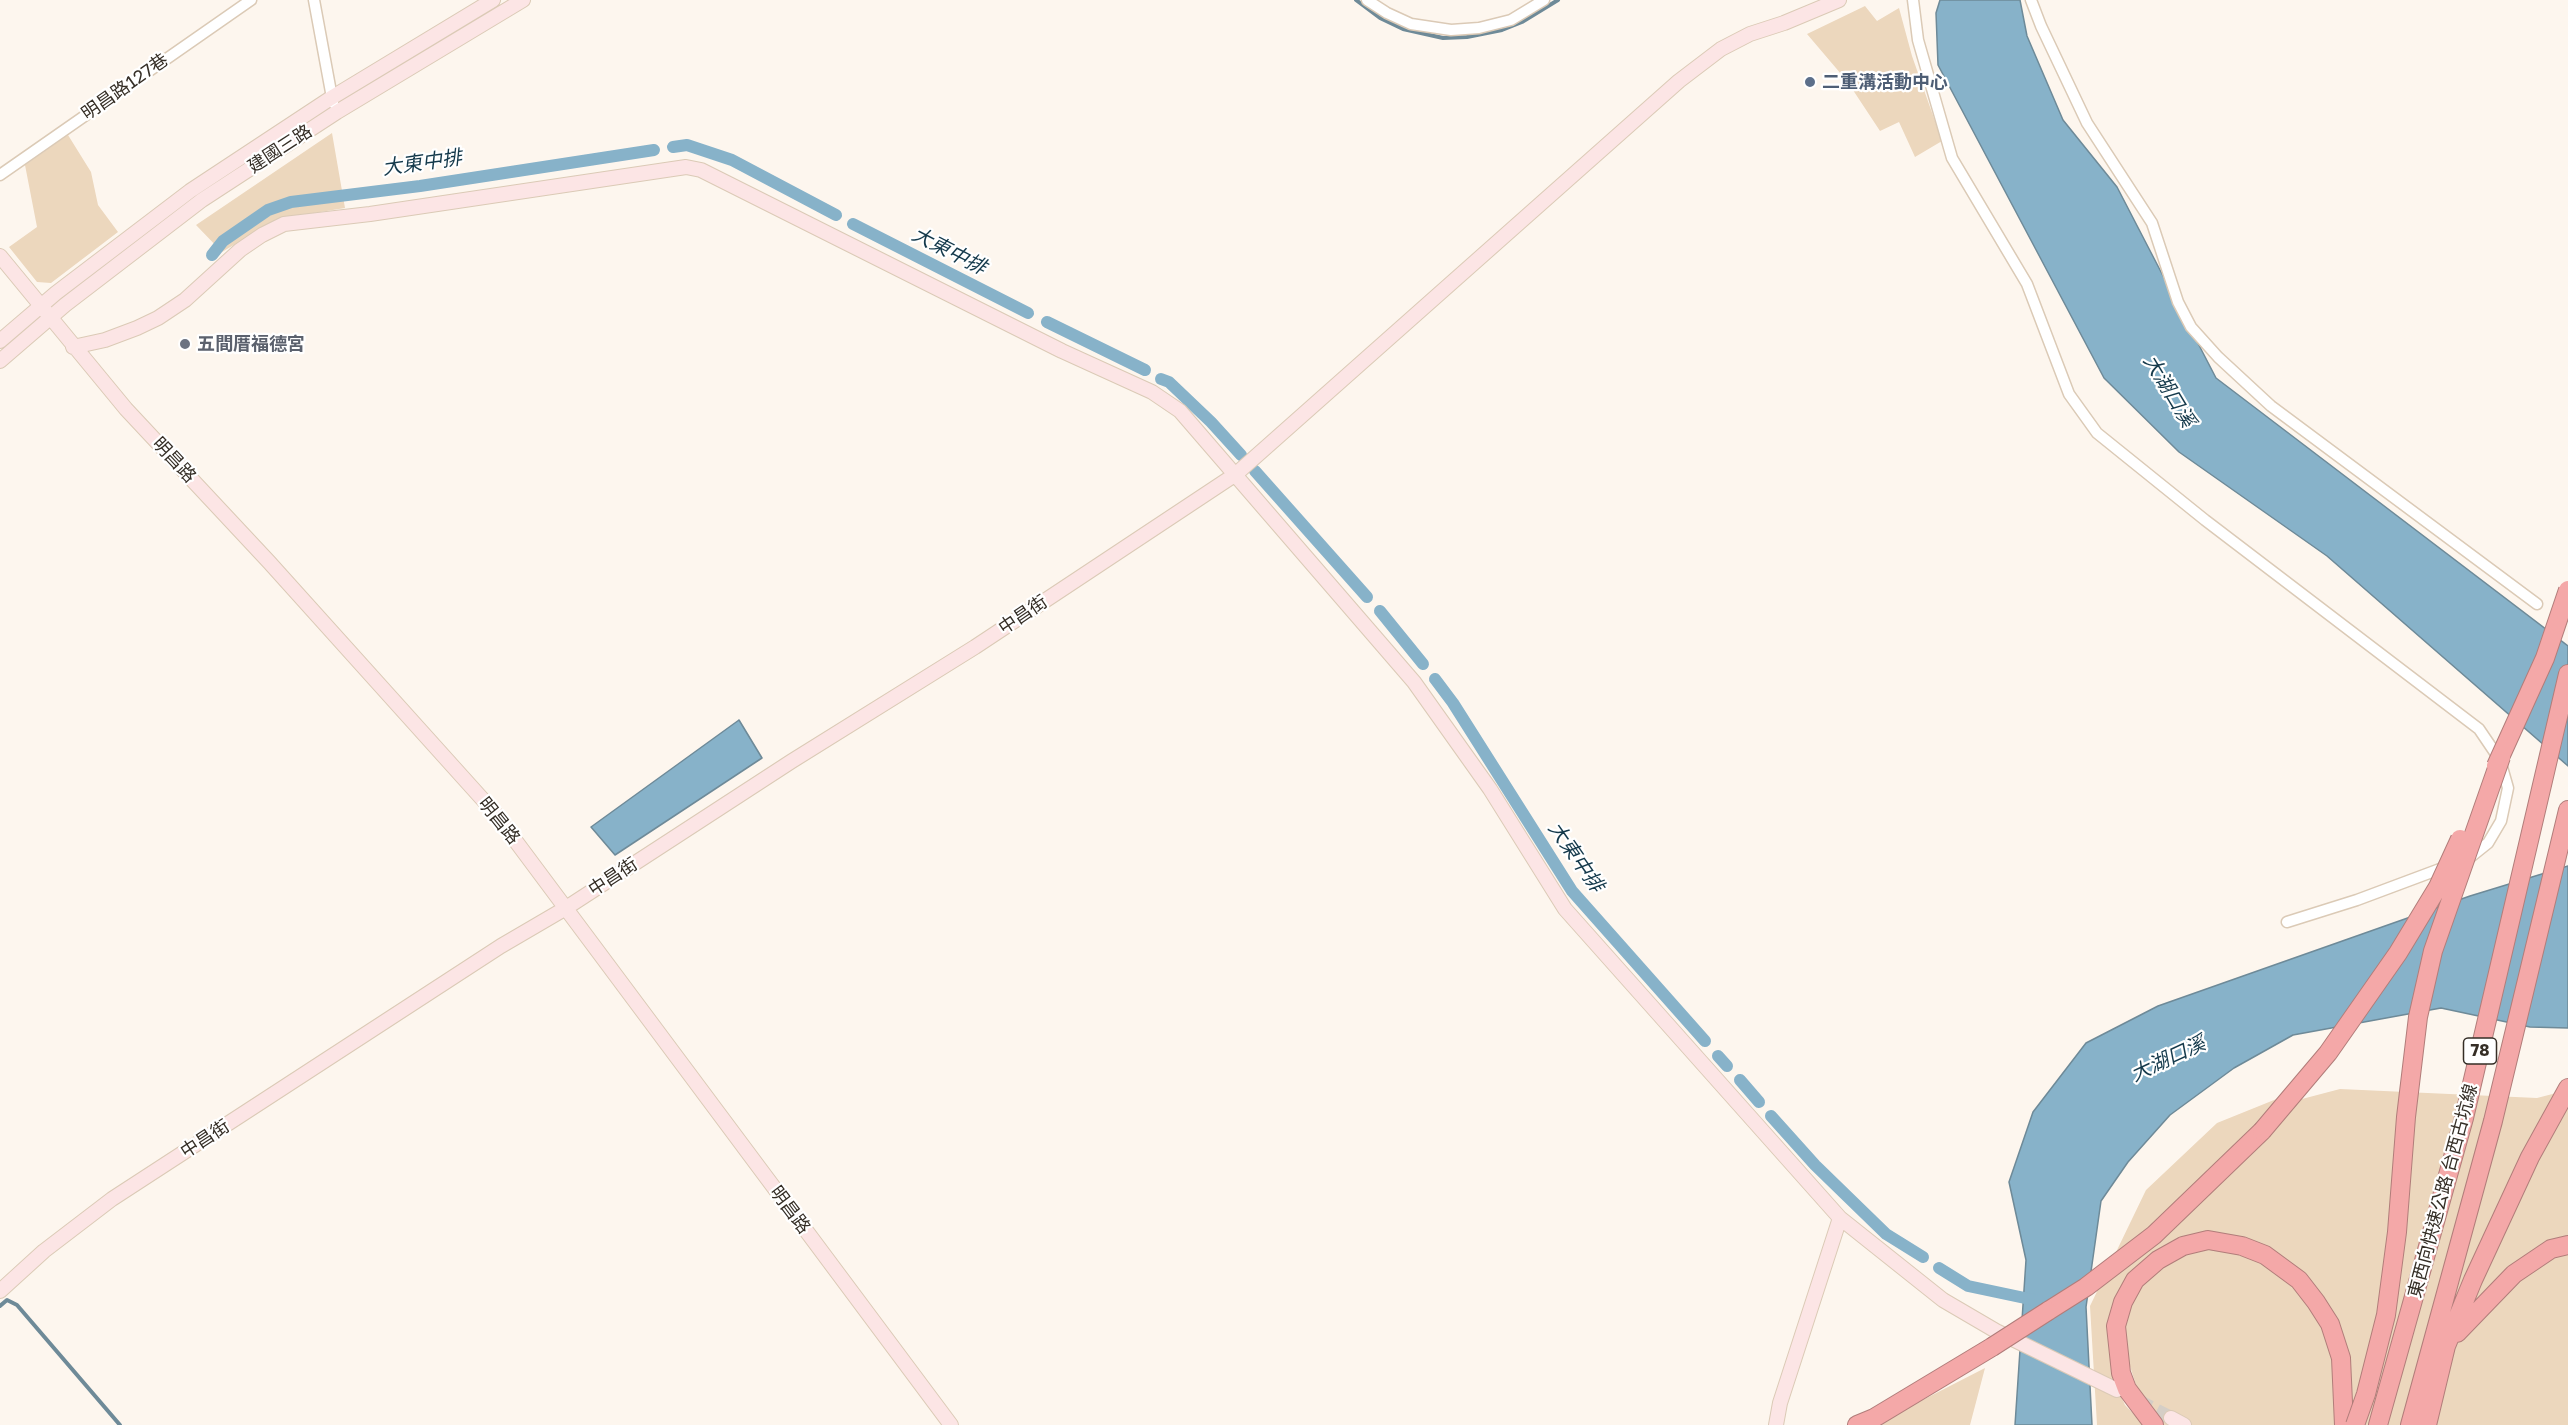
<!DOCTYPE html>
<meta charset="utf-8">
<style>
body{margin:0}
canvas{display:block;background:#fdf6ee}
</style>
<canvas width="2568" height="1425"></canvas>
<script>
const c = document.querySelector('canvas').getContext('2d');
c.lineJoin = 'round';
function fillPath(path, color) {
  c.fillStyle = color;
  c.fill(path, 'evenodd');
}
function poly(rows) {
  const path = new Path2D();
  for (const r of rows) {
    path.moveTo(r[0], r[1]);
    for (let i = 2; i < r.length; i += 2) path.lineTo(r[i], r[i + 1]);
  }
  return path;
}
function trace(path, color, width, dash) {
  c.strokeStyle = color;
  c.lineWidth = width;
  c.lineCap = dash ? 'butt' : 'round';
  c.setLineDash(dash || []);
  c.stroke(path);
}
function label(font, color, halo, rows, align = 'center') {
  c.font = font + ' "Golos Text","Noto Sans TC",sans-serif';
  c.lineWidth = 4.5;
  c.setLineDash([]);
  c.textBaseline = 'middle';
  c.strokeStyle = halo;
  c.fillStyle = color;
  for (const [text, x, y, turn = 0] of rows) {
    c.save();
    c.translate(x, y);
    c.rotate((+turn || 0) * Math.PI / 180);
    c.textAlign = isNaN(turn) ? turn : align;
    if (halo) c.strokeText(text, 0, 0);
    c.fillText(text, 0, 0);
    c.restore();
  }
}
const green = poly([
 [1865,6,1877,21,1899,8,1912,56,1942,141,1915,157,1899,122,1880,131,1847,81,1807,34],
 [332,133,345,208,277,219,222,252,196,225],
 [68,135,91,172,98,205,118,232,51,283,37,282,9,247,37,227,25,165],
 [2340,1089,2537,1098,2568,1090,2568,1425,2163,1425,2138,1391,2126,1354,2126,1321,2111,1355,2114,1382,2125,1405,2144,1425,2097,1425,2090,1306,2146,1190,2217,1123,2279,1098,2268,1134,2302,1099],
 [1985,1368,1970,1425,1874,1425]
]);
const water = poly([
 [1940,0,2020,0,2027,36,2063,120,2117,187,2216,378,2568,646,2568,766,2327,556,2179,452,2104,378,1938,65,1936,13,1940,0],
 [739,720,762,758,615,855,591,827,739,720],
 [2568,866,2568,1028,2530,1027,2441,1008,2293,1035,2234,1068,2170,1115,2128,1162,2101,1201,2086,1307,2092,1425,2015,1425,2026,1260,2009,1182,2033,1112,2086,1043,2158,1006,2470,896,2568,866]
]);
const stream = poly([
 [1356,0,1380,18,1403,29,1443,38,1467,37,1502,30,1522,22,1558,0],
 [0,1306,7,1300,17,1305,120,1425]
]);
const canal = poly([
 [673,147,687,145,732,160,836,215],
 [853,224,1028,313],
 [212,255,223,241,268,210,291,202,420,186,654,150],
 [1047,322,1145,370],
 [1161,379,1169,382,1211,422,1241,455],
 [1255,471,1367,597],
 [1380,611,1423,664],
 [1435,679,1453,703,1572,891,1705,1041],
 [1718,1056,1727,1066],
 [1740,1080,1759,1102],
 [1771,1116,1815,1165,1886,1234,1923,1257],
 [1939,1268,1968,1286,2039,1301]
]);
const secondaryTunnel = poly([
 [2138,1401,2171,1418]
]);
const street = poly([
 [314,0,333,103],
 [1367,0,1387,13,1411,24,1451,30,1479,28,1511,20,1544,0],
 [1913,0,1918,40,1952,158,2027,284,2069,394,2097,433,2205,520,2479,729,2500,760,2508,788,2501,821,2488,843,2468,859],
 [2031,0,2041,26,2087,123,2152,223,2178,302,2191,327,2218,357,2271,406,2537,604],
 [0,175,251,0],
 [2287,922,2357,900,2448,866]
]);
const secondary = poly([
 [0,256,126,409,269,562,494,812,951,1425],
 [0,341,56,293,190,191,331,98,493,0],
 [73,347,105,340,137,328,158,318,185,300,240,250,262,235,284,224,370,214,686,167,701,170,1062,351,1152,392,1180,411,1414,682,1490,789,1565,909,1840,1218,1943,1300,1996,1331,2117,1390],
 [0,361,65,305,202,200,337,112,523,0],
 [0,1291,44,1251,112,1199,501,946,566,908,792,761,975,647,1236,474,1679,81,1721,49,1750,34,1784,23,1839,0],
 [2171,1418,2184,1425],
 [1776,1425,1780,1403,1840,1218]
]);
const highway = poly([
 [2048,1311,2086,1287,2154,1235,2262,1131],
 [2457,1333,2514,1274,2551,1249,2568,1245],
 [1857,1425,1874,1418,1992,1347],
 [2154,1425,2127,1389,2121,1373,2116,1326,2123,1302,2135,1280,2158,1260,2183,1246,2208,1240,2242,1246,2265,1255,2299,1280,2316,1302,2330,1324,2341,1358,2344,1425],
 [2378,1425,2464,1118,2568,674],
 [2410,1425,2493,1121,2568,810],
 [2427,1425,2446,1346,2473,1280,2530,1157,2568,1088]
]);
const highwayBridge = poly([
 [2496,766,2545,658,2568,590],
 [2262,1131,2328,1053,2398,953,2438,887,2460,839],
 [1992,1347,2048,1311],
 [2355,1425,2366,1394,2386,1315,2397,1232,2406,1117,2418,1017,2433,951,2501,757]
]);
const markers = [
 [1810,82,6,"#5c6f8a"],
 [185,344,6,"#6b7280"]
];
const shields = [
 [2480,1051,33]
];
const shieldNames = [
 ["78",2480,1051]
];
const serviceNames = [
 ["二重溝活動中心",1822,82]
];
const streetNames = [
 ["明昌路127巷",125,87,-35],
 ["建國三路",280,149,-33],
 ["明昌路",174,460,47],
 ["中昌街",1023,615,-34],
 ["明昌路",499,821,51],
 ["中昌街",613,877,-33],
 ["中昌街",205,1139,-33],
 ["東西向快速公路 台西古坑線",2443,1191,-75],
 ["明昌路",790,1210,53]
];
const worshipNames = [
 ["五間厝福德宮",197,344]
];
const waterNames = [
 ["大東中排",422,163,-8],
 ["大東中排",949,251,27],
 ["大湖口溪",2169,391,59],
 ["大東中排",1576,857,55],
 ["大湖口溪",2168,1059,-25]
];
fillPath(green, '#ecd7bd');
fillPath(water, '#87b2c9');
trace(water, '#6e8a98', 1.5);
trace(stream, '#6e8a98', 4);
trace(canal, '#87b2c9', 12);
trace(secondaryTunnel, '#d5cec6', 14, [14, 7]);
trace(street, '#dbcab6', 13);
trace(secondary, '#dbcab6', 16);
trace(highway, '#b17d7a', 20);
trace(street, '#fff', 10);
trace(secondary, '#fce5e5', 14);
trace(highway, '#f4a8a8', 18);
trace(highwayBridge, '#b17d7a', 20, []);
trace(highwayBridge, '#f4a8a8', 18);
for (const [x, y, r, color] of markers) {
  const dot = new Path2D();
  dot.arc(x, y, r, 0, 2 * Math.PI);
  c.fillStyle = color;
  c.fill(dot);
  trace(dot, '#fff', 2);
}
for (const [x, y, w] of shields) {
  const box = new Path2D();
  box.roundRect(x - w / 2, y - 13, w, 26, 4.5);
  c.fillStyle = '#fff';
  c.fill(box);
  trace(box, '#352e26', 1.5);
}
label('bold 16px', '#352e26', null, shieldNames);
label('bold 18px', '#4e5e75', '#fff', serviceNames, 'left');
label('18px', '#352e26', '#fff', streetNames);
label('bold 18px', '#5b616d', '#fff', worshipNames, 'left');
label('italic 20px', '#14394b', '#fff', waterNames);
</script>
